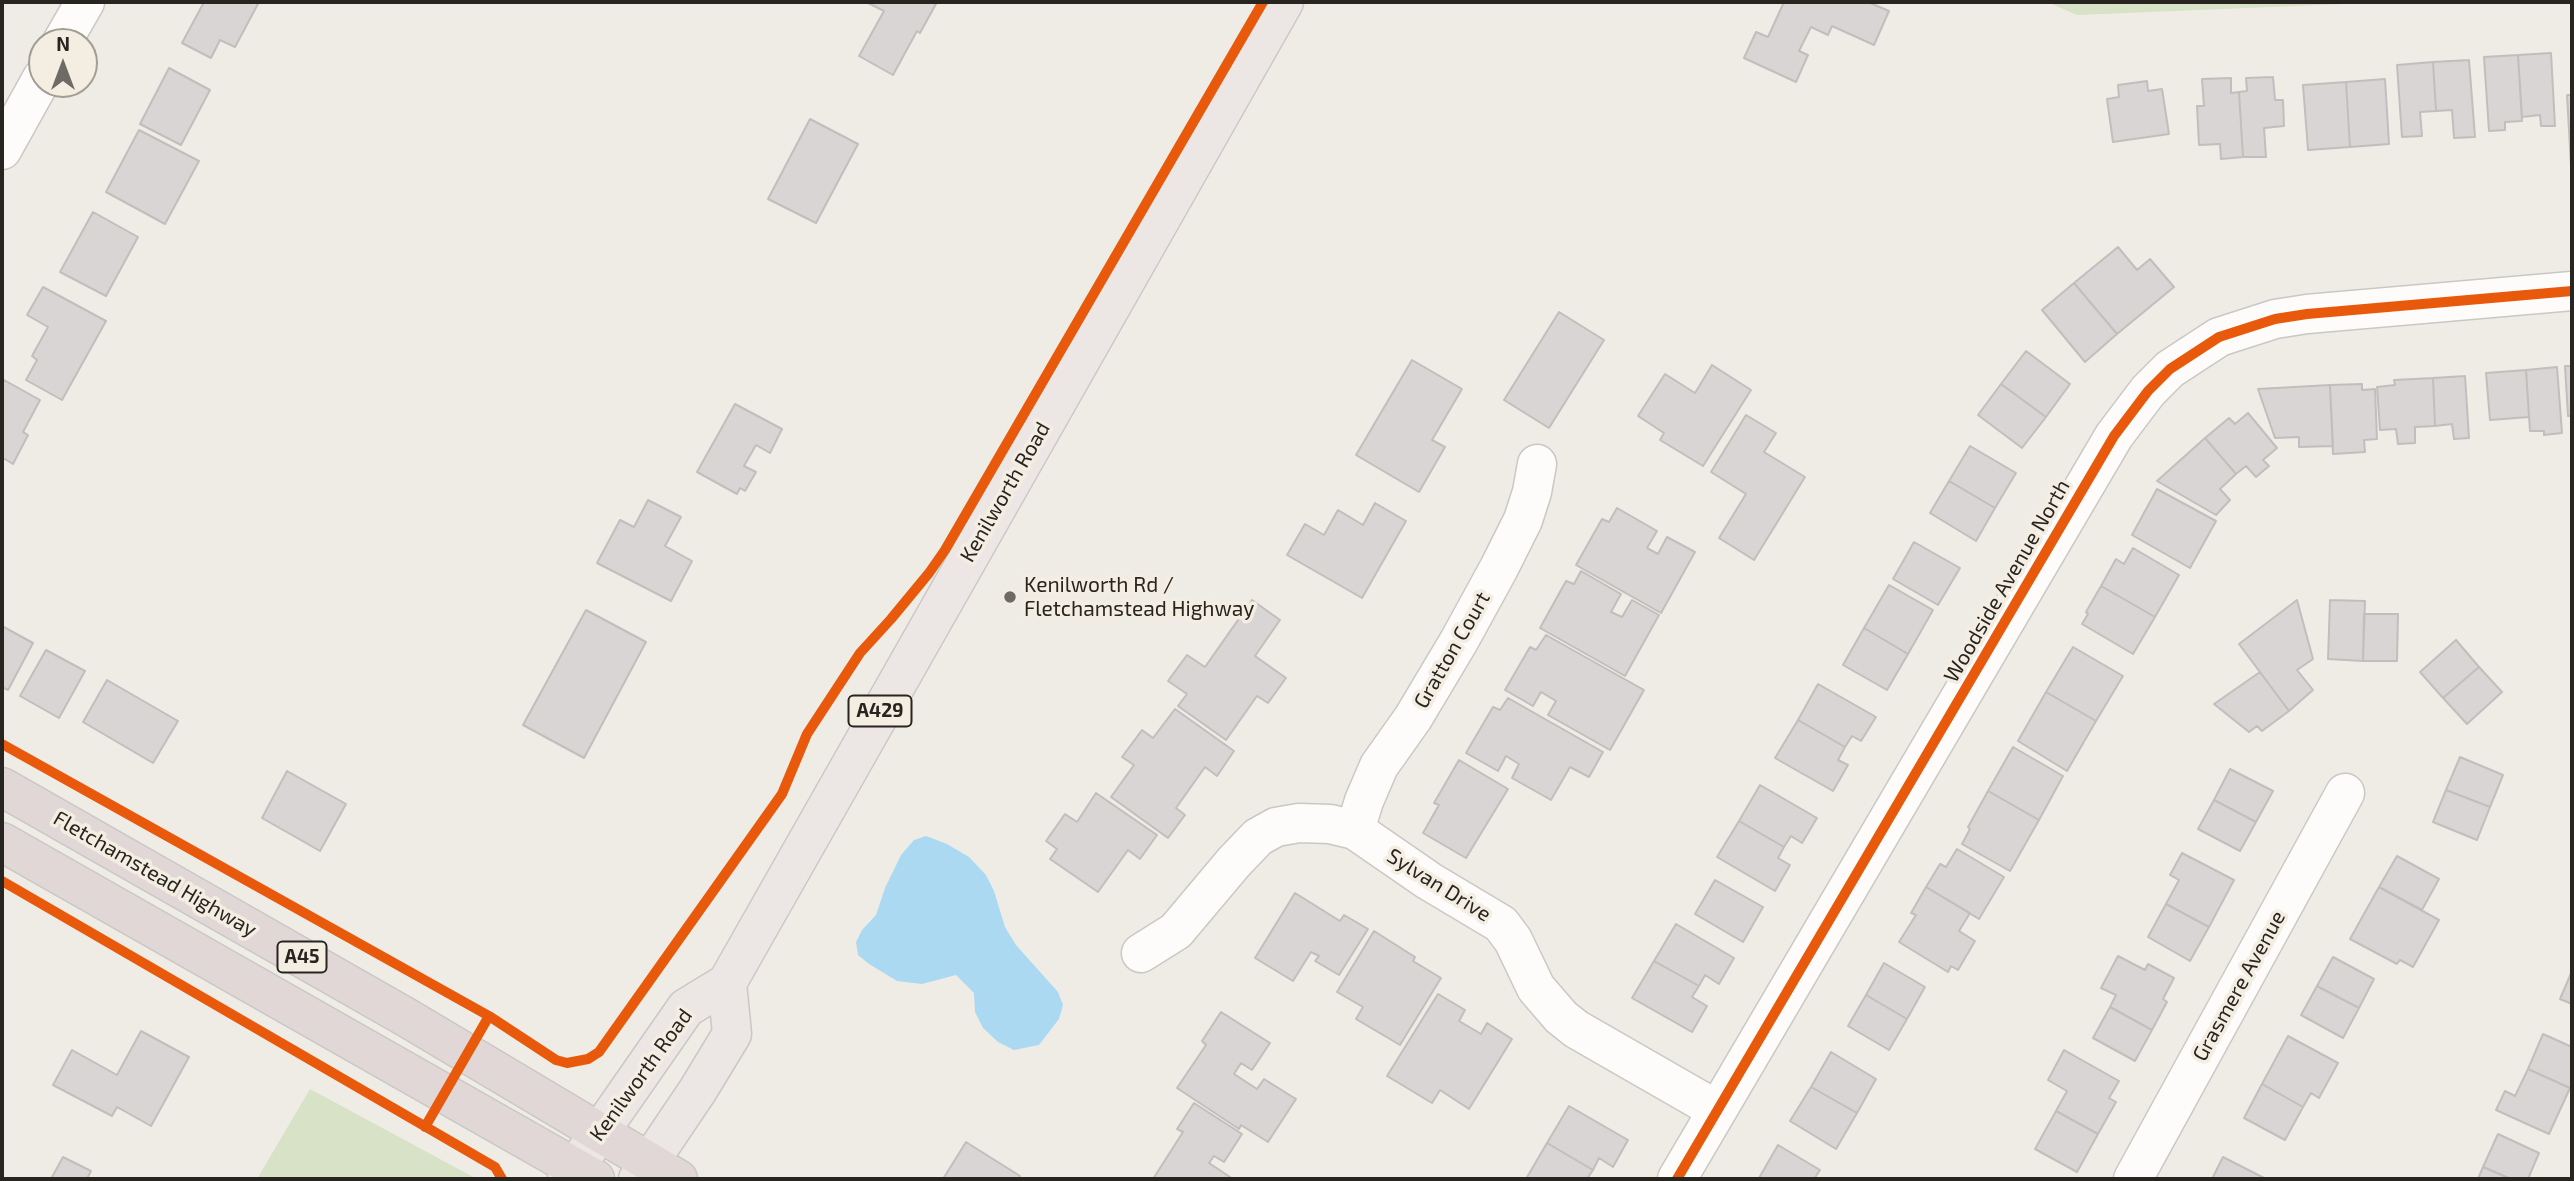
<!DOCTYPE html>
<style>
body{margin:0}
#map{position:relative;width:2574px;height:1181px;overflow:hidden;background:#efece6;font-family:"Exo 2",sans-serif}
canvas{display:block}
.frame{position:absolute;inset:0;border:4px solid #282521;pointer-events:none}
.north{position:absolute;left:28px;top:28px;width:70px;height:70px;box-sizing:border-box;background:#f3ede2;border:2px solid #a29d95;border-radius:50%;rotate:0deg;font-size:19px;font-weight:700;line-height:28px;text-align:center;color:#282521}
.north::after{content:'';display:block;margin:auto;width:24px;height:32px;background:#6e6b66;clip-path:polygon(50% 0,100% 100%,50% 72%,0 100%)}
</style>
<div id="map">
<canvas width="2574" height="1181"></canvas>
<div class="frame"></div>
<div class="north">N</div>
</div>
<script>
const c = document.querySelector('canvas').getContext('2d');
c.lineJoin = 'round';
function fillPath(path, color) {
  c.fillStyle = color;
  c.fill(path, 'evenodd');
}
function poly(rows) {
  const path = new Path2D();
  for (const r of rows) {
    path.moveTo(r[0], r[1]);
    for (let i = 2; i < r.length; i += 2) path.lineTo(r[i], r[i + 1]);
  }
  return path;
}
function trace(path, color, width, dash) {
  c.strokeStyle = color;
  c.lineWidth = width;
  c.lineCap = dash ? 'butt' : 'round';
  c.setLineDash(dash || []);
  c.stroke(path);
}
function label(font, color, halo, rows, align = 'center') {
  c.font = font + ' "Exo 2",sans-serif';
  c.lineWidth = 7;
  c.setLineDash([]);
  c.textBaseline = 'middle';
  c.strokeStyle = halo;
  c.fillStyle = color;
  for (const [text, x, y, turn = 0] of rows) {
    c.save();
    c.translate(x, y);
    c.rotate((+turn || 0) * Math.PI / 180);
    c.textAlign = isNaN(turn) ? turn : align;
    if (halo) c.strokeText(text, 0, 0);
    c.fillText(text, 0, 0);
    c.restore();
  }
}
const green = poly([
 [2047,2,2393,2,2077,15],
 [310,1089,477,1179,478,1179,257,1179]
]);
const water = poly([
 [926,836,947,844,969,857,986,875,994,891,1005,927,1016,945,1058,992,1063,1005,1059,1019,1039,1045,1014,1050,998,1042,983,1028,975,1012,974,993,956,975,922,984,897,981,869,964,858,955,856,942,862,930,876,915,885,888,901,855,914,840]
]);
const building = poly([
 [204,2,259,2,235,47,220,40,211,58,182,43,204,2],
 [866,2,937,2,920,33,917,31,893,75,859,56,884,11,866,2],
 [1784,2,1868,2,1889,11,1874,45,1832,26,1828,35,1811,27,1799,51,1808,55,1796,82,1744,58,1756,32,1768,37,1784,2],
 [2551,53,2555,126,2541,126,2540,115,2522,117,2518,55,2551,53],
 [2518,55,2522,121,2505,122,2505,130,2489,131,2484,57,2518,55],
 [2469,60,2475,137,2454,138,2452,110,2436,111,2433,62,2469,60],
 [2433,62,2436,111,2420,112,2422,136,2402,137,2397,65,2433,62],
 [169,68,210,90,181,145,140,124,169,68],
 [2273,77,2275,100,2283,100,2284,126,2264,128,2266,157,2243,157,2239,92,2247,91,2246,78,2273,77],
 [2231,78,2231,93,2239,92,2243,157,2221,159,2220,144,2199,145,2197,106,2204,106,2202,79,2231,78],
 [2385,79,2389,144,2350,147,2346,82,2385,79],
 [2147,81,2148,91,2162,89,2169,134,2113,142,2107,99,2119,97,2118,85,2147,81],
 [2346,82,2350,147,2308,150,2303,85,2346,82],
 [2567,95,2572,95,2572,166,2571,166,2567,95],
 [810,119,858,144,816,223,768,199,810,119],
 [139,130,199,161,165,224,106,192,139,130],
 [93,212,138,237,106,296,60,272,93,212],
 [2118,247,2137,270,2150,259,2174,287,2117,334,2074,283,2118,247],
 [2074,283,2117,334,2085,362,2042,310,2074,283],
 [43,287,106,321,62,400,26,380,37,360,32,356,48,327,27,315,43,287],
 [1559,312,1604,340,1549,428,1504,400,1559,312],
 [2026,351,2070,384,2046,417,2001,384,2026,351],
 [1412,360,1462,389,1432,440,1445,447,1419,492,1356,455,1412,360],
 [1712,365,1751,390,1703,466,1660,440,1664,433,1638,416,1665,374,1695,393,1712,365],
 [2565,366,2572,366,2572,427,2571,416,2568,416,2565,366],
 [2557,367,2562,433,2544,435,2544,431,2530,431,2526,370,2557,367],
 [2526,370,2529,417,2490,420,2486,373,2526,370],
 [2465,376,2469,438,2454,439,2452,424,2435,426,2433,378,2465,376],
 [2433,378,2435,426,2415,427,2415,443,2398,444,2396,429,2380,430,2377,387,2395,385,2394,380,2433,378],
 [4,380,40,400,23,432,28,435,13,464,3,458,2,460,2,384,4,380],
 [2001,384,2046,417,2022,448,1978,415,2001,384],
 [2362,384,2362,390,2375,389,2377,439,2364,440,2365,452,2333,454,2330,385,2362,384],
 [2330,385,2333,446,2299,447,2299,437,2275,438,2258,389,2330,385],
 [735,404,782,429,770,453,756,445,744,466,756,472,745,491,740,488,737,494,697,472,735,404],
 [2248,413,2277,448,2263,460,2269,466,2256,477,2246,466,2236,474,2205,438,2229,418,2235,424,2248,413],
 [1746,415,1776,433,1764,452,1805,477,1754,560,1719,538,1746,494,1711,472,1746,415],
 [2205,438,2236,474,2220,489,2230,500,2216,515,2157,481,2205,438],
 [1970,446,2016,473,1995,508,1949,481,1970,446],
 [1949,481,1995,508,1976,541,1930,513,1949,481],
 [2157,489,2216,521,2190,568,2132,535,2157,489],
 [648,500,681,517,665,546,692,561,671,601,597,563,620,520,634,527,648,500],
 [1375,503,1406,521,1362,598,1287,555,1305,524,1324,535,1338,510,1363,525,1375,503],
 [1617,508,1657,531,1647,548,1658,554,1667,537,1695,552,1661,613,1576,565,1602,519,1609,522,1617,508],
 [1914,542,1960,568,1938,605,1893,579,1914,542],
 [2133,548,2179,575,2155,617,2101,586,2116,559,2124,564,2133,548],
 [1581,571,1621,594,1611,612,1622,617,1632,600,1659,615,1625,676,1540,628,1566,581,1574,584,1581,571],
 [1889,585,1933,610,1908,654,1864,628,1889,585],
 [2101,586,2155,617,2133,654,2082,624,2088,614,2086,612,2101,586],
 [1252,600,1280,620,1255,656,1286,678,1268,703,1257,696,1226,740,1178,706,1187,694,1168,681,1187,655,1205,667,1252,600],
 [2297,600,2313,659,2297,670,2313,690,2289,711,2239,644,2297,600],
 [2330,600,2365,601,2363,661,2328,659,2330,600],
 [586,610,646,642,584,758,523,725,586,610],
 [2364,614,2398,614,2397,661,2363,661,2364,614],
 [2,626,33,643,8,690,2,687,2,626],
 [1864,628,1908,654,1887,690,1843,665,1864,628],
 [1546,635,1644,690,1610,750,1548,715,1556,701,1541,692,1533,706,1505,690,1530,647,1536,650,1546,635],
 [2456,640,2479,667,2443,698,2420,672,2456,640],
 [2073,647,2123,676,2096,721,2046,692,2073,647],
 [46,650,85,671,59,718,20,696,46,650],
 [2479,667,2502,692,2467,724,2443,698,2479,667],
 [2260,672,2289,711,2262,731,2257,726,2249,732,2214,704,2260,672],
 [107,680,178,721,153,763,83,722,107,680],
 [1818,684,1876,717,1861,741,1852,736,1845,747,1798,720,1818,684],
 [2046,692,2096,721,2067,771,2018,741,2046,692],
 [1508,698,1603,752,1589,777,1570,767,1551,800,1512,778,1519,764,1506,756,1498,771,1466,753,1493,707,1500,710,1508,698],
 [1175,709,1234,751,1217,776,1205,767,1176,808,1185,815,1168,838,1111,797,1134,765,1122,757,1142,730,1153,738,1175,709],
 [1798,720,1845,747,1838,760,1848,765,1833,791,1775,758,1798,720],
 [2013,747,2063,776,2039,820,1988,791,2013,747],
 [2460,757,2503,775,2490,807,2446,790,2460,757],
 [1459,760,1508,789,1466,858,1423,833,1439,805,1434,803,1459,760],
 [2230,769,2273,791,2256,822,2214,800,2230,769],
 [287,771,346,804,320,851,262,818,287,771],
 [1760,785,1817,818,1802,843,1791,836,1784,847,1739,821,1760,785],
 [2446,790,2490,807,2477,840,2433,822,2446,790],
 [1988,791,2039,820,2010,871,1962,844,1970,829,1968,827,1988,791],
 [1096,793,1157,835,1140,859,1128,850,1098,892,1050,859,1057,849,1046,841,1065,814,1077,822,1096,793],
 [2214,800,2256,822,2240,851,2198,829,2214,800],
 [1739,821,1784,847,1778,858,1790,865,1775,891,1717,857,1739,821],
 [1957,849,2004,877,1979,919,1926,887,1940,864,1946,867,1957,849],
 [2182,853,2234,880,2209,927,2166,904,2179,880,2170,875,2182,853],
 [2397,856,2439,879,2422,910,2379,887,2397,856],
 [1715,880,1763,907,1743,942,1695,914,1715,880],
 [1926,887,1970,913,1959,931,1975,941,1958,970,1951,966,1948,972,1899,942,1916,915,1911,913,1926,887],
 [2379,887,2439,920,2413,967,2400,960,2397,964,2350,939,2379,887],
 [1295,893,1340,921,1344,915,1368,929,1339,975,1315,961,1319,956,1311,952,1293,981,1255,958,1295,893],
 [2166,904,2209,927,2190,961,2148,937,2166,904],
 [1676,924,1734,958,1719,984,1705,975,1699,986,1654,961,1676,924],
 [1374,931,1415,957,1413,961,1441,978,1400,1045,1356,1019,1363,1007,1337,992,1374,931],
 [2118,956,2145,970,2148,964,2174,978,2163,999,2167,1002,2152,1030,2110,1007,2116,995,2101,988,2118,956],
 [2333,957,2374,979,2359,1008,2317,986,2333,957],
 [1654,961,1699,986,1692,997,1707,1006,1692,1032,1632,998,1654,961],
 [1884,963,1925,987,1907,1019,1866,995,1884,963],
 [2572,971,2572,1004,2560,999,2572,971],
 [2317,986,2359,1008,2343,1038,2301,1015,2317,986],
 [1438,994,1465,1010,1459,1021,1481,1034,1487,1023,1512,1039,1469,1109,1440,1090,1432,1103,1387,1076,1438,994],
 [1866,995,1907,1019,1889,1050,1848,1026,1866,995],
 [2110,1007,2152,1030,2135,1061,2093,1038,2110,1007],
 [1221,1012,1270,1043,1252,1070,1241,1063,1234,1074,1257,1089,1264,1079,1296,1099,1268,1142,1241,1125,1239,1129,1177,1088,1206,1045,1202,1041,1221,1012],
 [141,1031,189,1057,151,1126,117,1107,112,1116,53,1085,72,1050,117,1075,141,1031],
 [2543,1034,2572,1047,2572,1083,2570,1088,2528,1069,2543,1034],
 [2288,1036,2338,1063,2319,1098,2311,1093,2303,1107,2262,1084,2288,1036],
 [2064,1050,2119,1081,2109,1098,2116,1102,2098,1134,2056,1111,2067,1091,2048,1080,2064,1050],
 [1831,1052,1876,1079,1857,1113,1811,1087,1831,1052],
 [2528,1069,2570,1088,2549,1134,2496,1110,2505,1091,2515,1096,2528,1069],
 [2262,1084,2303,1107,2285,1140,2244,1118,2262,1084],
 [1811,1087,1857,1113,1836,1149,1790,1121,1811,1087],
 [1194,1103,1242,1134,1224,1162,1214,1156,1209,1163,1233,1179,1153,1179,1183,1132,1177,1129,1194,1103],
 [1569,1106,1628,1140,1613,1167,1599,1158,1593,1170,1547,1143,1569,1106],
 [2056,1111,2098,1134,2077,1172,2035,1149,2056,1111],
 [2498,1134,2539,1153,2528,1179,2511,1179,2483,1167,2498,1134],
 [966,1142,1020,1176,1018,1179,943,1179,966,1142],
 [1547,1143,1593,1170,1587,1179,1526,1179,1547,1143],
 [1778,1145,1820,1170,1814,1179,1759,1178,1778,1145],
 [63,1157,91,1171,87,1179,51,1179,63,1157],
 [2223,1157,2264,1178,2263,1179,2212,1179,2223,1157],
 [2483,1167,2511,1179,2478,1179,2483,1167]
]);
const minor = poly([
 [62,42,85,2],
 [2,150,42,78],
 [1355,830,1364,801,1379,766,1413,718,1459,641,1499,568,1523,520,1532,492,1537,464],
 [1141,953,1176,931,1234,862,1258,837,1276,827,1299,823,1330,824,1355,830,1429,881,1501,924,1513,940,1536,988,1561,1017,1576,1029,1717,1110],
 [1677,1179,2114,436,2148,391,2170,369,2219,337,2275,319,2307,314,2572,291],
 [2133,1179,2345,793]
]);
const major = poly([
 [567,1179,686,1008,727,983,1284,2],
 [638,1179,698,1090,732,1034,727,983]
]);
const highway = poly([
 [2,787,404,1016,678,1179],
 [2,842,595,1179]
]);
const cycleway = poly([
 [2,744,489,1016,556,1060,567,1063,588,1059,599,1052,782,794,807,734,860,653,891,619,929,573,945,550,1263,2],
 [2,881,495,1167,502,1179],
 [425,1127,489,1016],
 [1677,1179,2114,436,2148,391,2170,369,2219,337,2275,319,2307,314,2572,291]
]);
const markers = [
 [1010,597,7,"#6e6b66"]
];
const shields = [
 [880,711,63],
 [302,957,49]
];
const shieldNames = [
 ["A429",880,711],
 ["A45",302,957]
];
const streetNames = [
 ["Kenilworth Road",1005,492,-60],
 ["Woodside Avenue North",2007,581,-60],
 ["Gratton Court",1452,650,-60],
 ["Fletchamstead Highway",155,874,30],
 ["Sylvan Drive",1439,885,32],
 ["Grasmere Avenue",2239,986,-61],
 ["Kenilworth Road",641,1075,-54]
];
const poiNames = [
 ["Kenilworth Rd /",1024,585],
 ["Fletchamstead Highway",1024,609]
];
fillPath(green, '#d7e2c6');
fillPath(water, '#abd9f2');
fillPath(building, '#d8d5d4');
trace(building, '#c1bebd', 2);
trace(minor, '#cac8c3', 41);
trace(major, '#cac8c6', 41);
trace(highway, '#cac8c6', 41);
trace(minor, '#fdfcfb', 38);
trace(major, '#ece6e4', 38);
trace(highway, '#e0d7d6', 38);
trace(cycleway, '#e8590c', 10);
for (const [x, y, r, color] of markers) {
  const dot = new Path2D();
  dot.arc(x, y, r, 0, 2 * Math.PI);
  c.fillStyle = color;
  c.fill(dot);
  trace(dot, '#f3ede2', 2.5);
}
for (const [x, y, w] of shields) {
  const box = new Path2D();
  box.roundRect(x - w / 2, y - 15.5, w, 31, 5);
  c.fillStyle = '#f3ede2';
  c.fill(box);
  trace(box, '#282521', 2);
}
label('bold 19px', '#282521', null, shieldNames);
label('21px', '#282521', '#f3ede2', streetNames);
label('21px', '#282521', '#f3ede2', poiNames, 'left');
</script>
